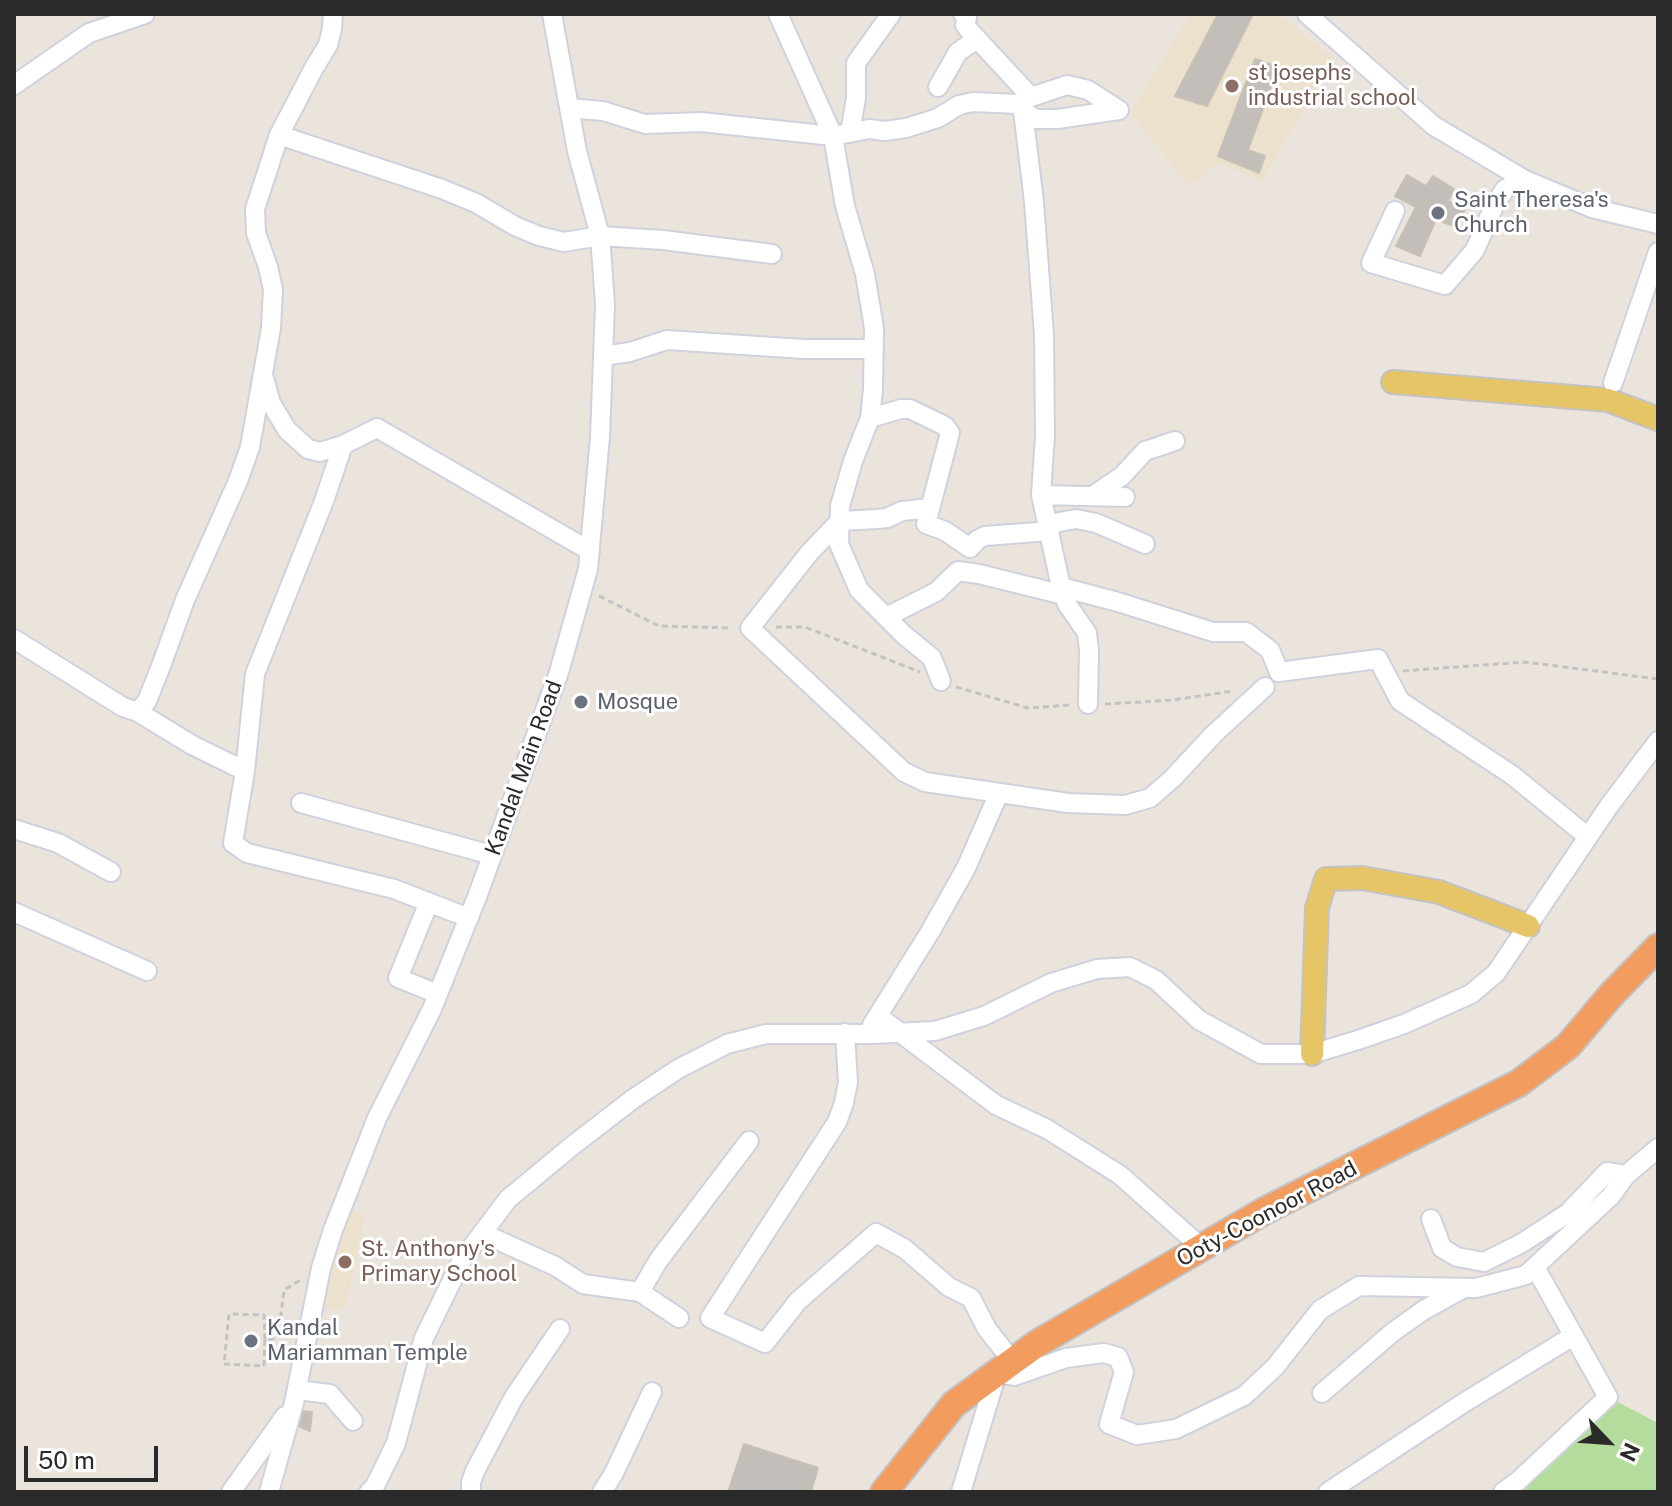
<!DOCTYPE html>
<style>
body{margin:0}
#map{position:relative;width:1672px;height:1506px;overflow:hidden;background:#ebe4dd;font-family:"Public Sans",sans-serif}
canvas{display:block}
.frame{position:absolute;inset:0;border:16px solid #2a2a2a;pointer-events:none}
.north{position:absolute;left:1568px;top:1402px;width:80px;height:80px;-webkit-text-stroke:6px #fff;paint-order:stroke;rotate:115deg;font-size:22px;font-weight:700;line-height:32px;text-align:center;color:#2a2a2a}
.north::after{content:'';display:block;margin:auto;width:28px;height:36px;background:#2a2a2a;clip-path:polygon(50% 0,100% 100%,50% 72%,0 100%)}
.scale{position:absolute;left:24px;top:1446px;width:134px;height:36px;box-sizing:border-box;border:4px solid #2a2a2a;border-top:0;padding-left:10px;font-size:24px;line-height:28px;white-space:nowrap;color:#2a2a2a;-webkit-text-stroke:6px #fff;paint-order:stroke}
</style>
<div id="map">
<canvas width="1672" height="1506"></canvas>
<div class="frame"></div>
<div class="north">N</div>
<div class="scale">50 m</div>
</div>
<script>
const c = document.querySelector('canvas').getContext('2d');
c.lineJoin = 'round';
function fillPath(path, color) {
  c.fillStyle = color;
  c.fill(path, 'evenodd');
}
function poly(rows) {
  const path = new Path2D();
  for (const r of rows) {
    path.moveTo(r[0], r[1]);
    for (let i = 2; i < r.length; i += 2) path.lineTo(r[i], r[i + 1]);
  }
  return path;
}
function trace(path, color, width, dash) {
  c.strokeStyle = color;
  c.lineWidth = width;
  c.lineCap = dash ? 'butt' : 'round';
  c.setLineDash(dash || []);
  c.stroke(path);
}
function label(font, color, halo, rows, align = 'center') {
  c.font = font + ' "Public Sans",sans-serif';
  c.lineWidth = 6;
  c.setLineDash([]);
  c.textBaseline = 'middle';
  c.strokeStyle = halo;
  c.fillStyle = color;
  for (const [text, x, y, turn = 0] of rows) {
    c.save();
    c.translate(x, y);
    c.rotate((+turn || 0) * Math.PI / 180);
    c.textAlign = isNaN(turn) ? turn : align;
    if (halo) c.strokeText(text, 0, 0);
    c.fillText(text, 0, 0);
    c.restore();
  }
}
const education = poly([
 [1190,14,1279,14,1334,59,1262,181,1217,163,1190,187,1130,113],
 [347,1209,365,1216,345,1310,322,1309]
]);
const green = poly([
 [1608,1397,1658,1423,1658,1492,1503,1492]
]);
const building = poly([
 [1218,14,1253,14,1207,106,1175,96,1218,14],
 [1255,59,1278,67,1248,150,1265,156,1259,173,1218,156,1255,59],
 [1407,175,1426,186,1433,176,1454,189,1448,201,1466,207,1456,227,1436,219,1420,256,1396,246,1416,207,1395,196,1407,175],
 [300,1411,312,1412,310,1431,298,1426,300,1411],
 [744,1444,818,1468,811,1492,728,1492,744,1444]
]);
const path = poly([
 [599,596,659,626,732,628],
 [776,627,805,627,920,672],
 [1403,671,1525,662,1658,679],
 [956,687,1028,708,1070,705],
 [1105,704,1173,700,1233,691],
 [265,1340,264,1366,224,1364,229,1314,264,1315,265,1340,278,1338,284,1290,302,1279]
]);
const minor = poly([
 [778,14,833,136,845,206,865,274,874,328,873,389,870,418,853,461,840,506,839,544,859,590,903,634,932,658,941,681],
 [963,14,967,18,965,25,969,30,1031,97,1018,104],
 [1307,14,1434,126,1525,180,1592,208,1658,224],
 [14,85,89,33,145,14],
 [938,87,958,52,977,39],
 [1031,97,1067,85,1088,90,1119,110],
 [569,108,603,111,645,124,701,122,833,136,869,129,885,131,906,128,938,118,959,105,973,102,1018,104,1023,111,1036,119,1057,119,1119,110],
 [1023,111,1034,202,1044,335,1045,435,1041,495,1061,587,1067,604,1087,633,1089,651,1088,704],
 [850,133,856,98,856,63,891,14],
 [279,135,442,189,476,203,515,226,539,236,564,242,600,236,663,240,772,254],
 [1395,211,1371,263,1445,285,1475,250,1494,206,1505,189,1525,180],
 [603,356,630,352,667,340,804,349,874,349],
 [263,375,271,403,287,430,308,449,320,452,343,445,377,428,590,551],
 [1613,383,1658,252],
 [870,418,901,409,910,409,945,426,950,433,926,524,945,531,970,548,977,540,985,536,1050,531],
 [1041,495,1125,497],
 [1094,495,1122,476,1145,451,1175,441],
 [930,508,902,511,887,518,877,519,840,521,810,552,750,628,904,772,925,782,1068,803,1125,805,1150,798,1172,779,1214,734,1265,687],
 [1048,524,1076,519,1096,523,1145,544],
 [1061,587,1118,602,1213,632,1246,632,1270,650,1279,672,1378,659,1400,701,1512,775,1588,837],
 [886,617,936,592,958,571,979,574,1064,595],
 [14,639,123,707,138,712,147,701,161,666,185,600,238,481,250,447,271,328,273,289,268,267,256,233,255,209,279,135,314,68,328,45,332,29,333,14],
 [138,712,192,745,245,771,233,843,247,853,394,889,469,918],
 [245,771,255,674,324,501,343,445],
 [301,803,492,855],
 [14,829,58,843,111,872],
 [429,902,398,978,438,994],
 [14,912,147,971],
 [878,1016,996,1105,1047,1129,1120,1175,1202,1248],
 [872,1025,930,932,966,868,999,793],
 [845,1033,848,1082,844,1103,837,1122,710,1318,765,1343,798,1301,876,1233,905,1249,949,1287,971,1298,987,1329,1013,1362],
 [1626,1175,1658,1148],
 [482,1233,555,1266,583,1284,640,1292,679,1318],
 [640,1292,658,1261,749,1141],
 [297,1390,330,1394,353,1421],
 [1322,1393,1393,1332,1424,1310,1462,1289],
 [231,1492,285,1416],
 [269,1492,294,1403,321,1268,333,1230,377,1118,432,1009,477,897,559,672,588,569,600,437,605,304,600,236,577,151,552,14],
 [369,1492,375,1486,396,1443,424,1338,462,1260,508,1199,572,1146,633,1099,678,1069,727,1044,766,1034,873,1034,935,1031,984,1016,1051,983,1097,969,1130,967,1156,980,1199,1020,1261,1054,1312,1054,1358,1040,1404,1024,1471,994,1496,973,1609,806,1658,741],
 [471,1492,471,1482,475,1471,514,1397,560,1329],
 [602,1492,614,1473,652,1392],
 [961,1492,997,1373,1014,1376,1066,1358,1104,1353,1118,1357,1124,1372,1109,1424,1137,1435,1176,1429,1244,1396,1275,1367,1320,1310,1359,1286,1476,1288,1526,1275,1611,1196,1626,1175,1607,1172,1568,1213,1522,1243,1484,1262,1457,1257,1442,1248,1431,1219],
 [1328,1492,1465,1402,1573,1336],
 [1503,1492,1518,1481,1608,1397,1535,1267]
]);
const major = poly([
 [1393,382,1608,400,1658,419],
 [1312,1054,1317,908,1326,879,1362,878,1439,892,1528,926]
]);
const highway = poly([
 [884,1492,954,1404,1038,1343,1266,1210,1519,1083,1568,1046,1612,994,1658,947]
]);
const markers = [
 [1232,86,8,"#8d6e63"],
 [1438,213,8,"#6b7280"],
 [581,702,8,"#6b7280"],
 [345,1262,8,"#8d6e63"],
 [251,1341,8,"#6b7280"]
];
const educationNames = [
 ["st josephs",1248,73],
 ["industrial school",1248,98],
 ["St. Anthony's",361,1249],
 ["Primary School",361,1274]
];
const worshipNames = [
 ["Saint Theresa's",1454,200],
 ["Church",1454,225],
 ["Mosque",597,702],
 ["Kandal",267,1328],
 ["Mariamman Temple",267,1353]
];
const streetNames = [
 ["Kandal Main Road",524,768,-70],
 ["Ooty-Coonoor Road",1267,1214,-28]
];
fillPath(education, '#ebe1cd');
fillPath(green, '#b4dd9d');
fillPath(building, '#c3beb9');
trace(building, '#c6c0b6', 2);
trace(minor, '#cfd2dd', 22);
trace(major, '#c3c3c3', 26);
trace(highway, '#c3c3c3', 30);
trace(path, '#c3c3c3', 3, [6, 4]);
trace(minor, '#fff', 18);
trace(major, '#e6c566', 22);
trace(highway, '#f29c60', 26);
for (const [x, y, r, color] of markers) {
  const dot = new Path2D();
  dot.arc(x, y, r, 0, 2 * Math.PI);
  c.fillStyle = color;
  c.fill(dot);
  trace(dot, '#fff', 3);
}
label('22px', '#785e54', '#fff', educationNames, 'left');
label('22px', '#5b616d', '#fff', worshipNames, 'left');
label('22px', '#2a2a2a', '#fff', streetNames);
</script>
